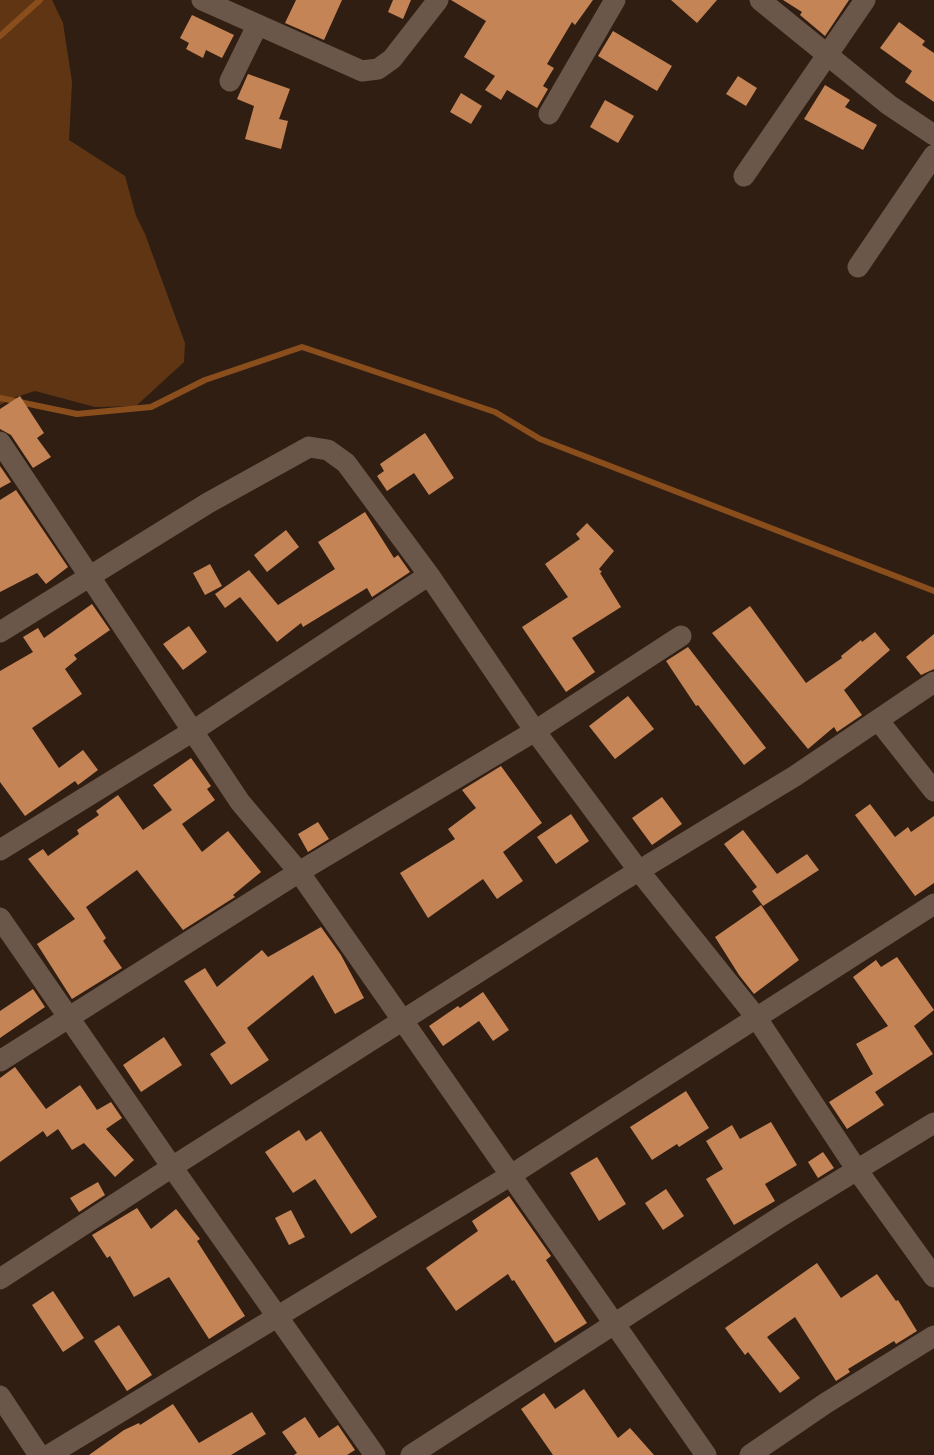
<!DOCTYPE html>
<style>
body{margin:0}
canvas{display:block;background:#301e12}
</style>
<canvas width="934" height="1455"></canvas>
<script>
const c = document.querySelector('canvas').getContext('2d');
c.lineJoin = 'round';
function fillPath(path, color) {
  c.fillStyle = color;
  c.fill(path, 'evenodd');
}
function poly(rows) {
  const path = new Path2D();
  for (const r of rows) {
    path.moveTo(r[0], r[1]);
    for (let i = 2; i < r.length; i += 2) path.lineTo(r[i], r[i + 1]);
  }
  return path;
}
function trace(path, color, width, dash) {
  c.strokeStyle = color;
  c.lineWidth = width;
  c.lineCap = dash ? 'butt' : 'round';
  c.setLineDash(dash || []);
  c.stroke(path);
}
const green = poly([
 [0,0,52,0,63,23,72,82,69,140,125,176,136,216,145,234,185,343,184,362,136,406,95,407,35,391,13,398,0,405]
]);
const stream = poly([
 [0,36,40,0],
 [0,398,77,414,151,407,205,380,302,347,495,412,540,439,934,591]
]);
const building = poly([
 [296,0,342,0,324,40,285,23],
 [393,0,411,0,403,19,388,12],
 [451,0,593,0,575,25,572,22,547,64,554,68,543,86,548,89,537,108,507,90,501,100,485,90,495,76,464,57,486,21],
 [671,0,717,0,697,23],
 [783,0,849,0,825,36,800,15,802,12],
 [192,15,234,35,222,58,206,50,203,58,186,49,189,43,180,38],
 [899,22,925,41,922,45,934,53,934,102,905,82,912,71,880,48],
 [613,31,672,66,657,91,598,56],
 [248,74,290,89,279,119,288,121,281,149,245,139,254,106,237,99],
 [738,76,757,88,746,106,726,94],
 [825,85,850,100,845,107,877,125,863,150,804,119],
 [461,93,482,106,471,124,450,112],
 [605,100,634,116,618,143,590,127],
 [20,396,44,433,37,438,51,457,33,468,11,435,0,429,0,409],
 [425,433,454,478,429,495,414,473,387,491,377,476,384,471,380,464],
 [0,466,11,482,0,488],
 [16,490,68,567,46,584,37,573,0,592,0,500],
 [365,512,394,558,398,555,410,572,372,597,367,588,303,627,301,623,277,642,240,597,225,608,215,594,249,570,278,605,335,569,318,542],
 [587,523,614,551,599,569,602,572,600,573,621,607,572,638,595,672,566,692,522,627,568,597,545,564,580,539,576,534],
 [286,530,299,547,267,572,254,555],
 [210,564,222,586,205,595,193,573],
 [92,604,110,630,74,655,77,659,65,669,82,694,32,728,59,768,83,750,98,770,78,785,75,781,25,816,0,782,0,671,33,652,23,637,38,628,44,638],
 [750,606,806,683,842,658,841,656,861,640,862,642,875,632,890,650,844,690,862,715,837,732,834,727,808,749,712,633],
 [189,626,207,652,183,670,163,644],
 [934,634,934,669,921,675,906,657],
 [688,647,766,748,744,765,698,705,696,706,666,661],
 [628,696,654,729,615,759,589,726],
 [191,758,211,786,207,789,215,800,182,824,202,852,228,831,261,872,233,895,235,897,183,930,137,870,86,907,106,938,103,941,122,968,72,999,37,944,75,919,28,859,43,849,48,856,79,834,77,830,99,815,96,811,118,795,143,830,172,810,153,785],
 [501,766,542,823,503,852,523,881,497,899,483,879,428,918,400,873,455,839,448,829,476,808,462,790],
 [662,797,682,824,652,845,632,818],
 [870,804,895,837,908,827,911,832,934,816,934,883,915,896,855,815],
 [571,814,589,841,556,864,537,837],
 [318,822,329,839,308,852,298,834],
 [743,830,777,874,807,854,819,870,763,906,752,891,757,887,724,844],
 [761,905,799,960,754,994,739,975,715,937],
 [321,927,341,955,364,998,335,1014,313,975,247,1028,269,1060,231,1085,210,1054,226,1043,184,981,205,968,217,987,262,950,268,957],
 [897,957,934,1010,914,1026,933,1054,875,1092,884,1105,847,1129,829,1102,873,1074,856,1044,888,1026,853,977,876,960,881,967],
 [33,989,45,1007,0,1038,0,1011],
 [483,992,509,1030,493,1041,479,1021,443,1046,429,1026,458,1006,460,1008],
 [164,1037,182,1065,141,1092,123,1065],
 [15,1067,46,1109,80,1085,97,1110,111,1102,122,1118,106,1129,134,1160,115,1177,84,1143,72,1150,58,1129,47,1137,43,1131,0,1162,0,1078],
 [686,1091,709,1128,679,1147,677,1144,652,1160,630,1127],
 [771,1122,797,1165,765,1184,775,1201,734,1225,706,1179,723,1169,706,1141,732,1125,740,1139],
 [299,1130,306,1141,321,1131,377,1217,351,1234,315,1179,293,1193,265,1152],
 [823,1152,834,1168,818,1178,808,1162],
 [597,1157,626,1204,599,1221,570,1173],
 [98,1182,105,1195,79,1212,70,1198],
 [666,1189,684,1216,663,1230,645,1203],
 [509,1196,551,1256,546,1260,587,1323,555,1343,514,1280,512,1281,508,1274,456,1311,426,1268,478,1231,472,1221],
 [137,1208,151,1229,176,1209,200,1239,197,1241,245,1316,209,1339,169,1277,134,1297,110,1256,107,1258,92,1235],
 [291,1210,305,1237,289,1245,275,1218],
 [817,1263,841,1298,877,1274,896,1301,898,1300,917,1331,896,1344,894,1341,848,1369,850,1372,836,1381,795,1317,767,1337,800,1378,780,1393,748,1352,745,1355,725,1328],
 [53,1291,84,1338,63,1352,32,1305],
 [119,1325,152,1375,127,1391,94,1341],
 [584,1389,618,1438,630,1428,654,1455,553,1455,521,1409,544,1393,555,1409],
 [173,1404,199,1443,252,1412,266,1434,231,1455,89,1455,124,1430,139,1423,140,1425],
 [305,1417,319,1438,338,1425,355,1450,347,1455,294,1455,297,1453,282,1432]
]);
const minor = poly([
 [202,0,362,71,378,69,392,59,438,0],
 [760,0,889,105,934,135],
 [230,81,257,26],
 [549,114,615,0],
 [744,176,865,0],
 [858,267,934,155],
 [0,442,240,802,299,872,706,1455],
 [0,632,208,503,309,447,328,450,346,463,429,575,535,731,639,871,756,1017,857,1170,934,1277],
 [878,720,934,791],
 [0,850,193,731,429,575],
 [0,918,172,1167,375,1455],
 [0,1061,299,872,535,731,681,636],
 [0,1279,172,1167,617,884,795,776,934,682],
 [0,1396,39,1455],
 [49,1455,511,1175,934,904],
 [411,1455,783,1215,934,1123],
 [750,1455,826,1403,934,1336]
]);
fillPath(green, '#5f3514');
trace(stream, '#8a4e1d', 6);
fillPath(building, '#c58455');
trace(minor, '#6b5749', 21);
</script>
